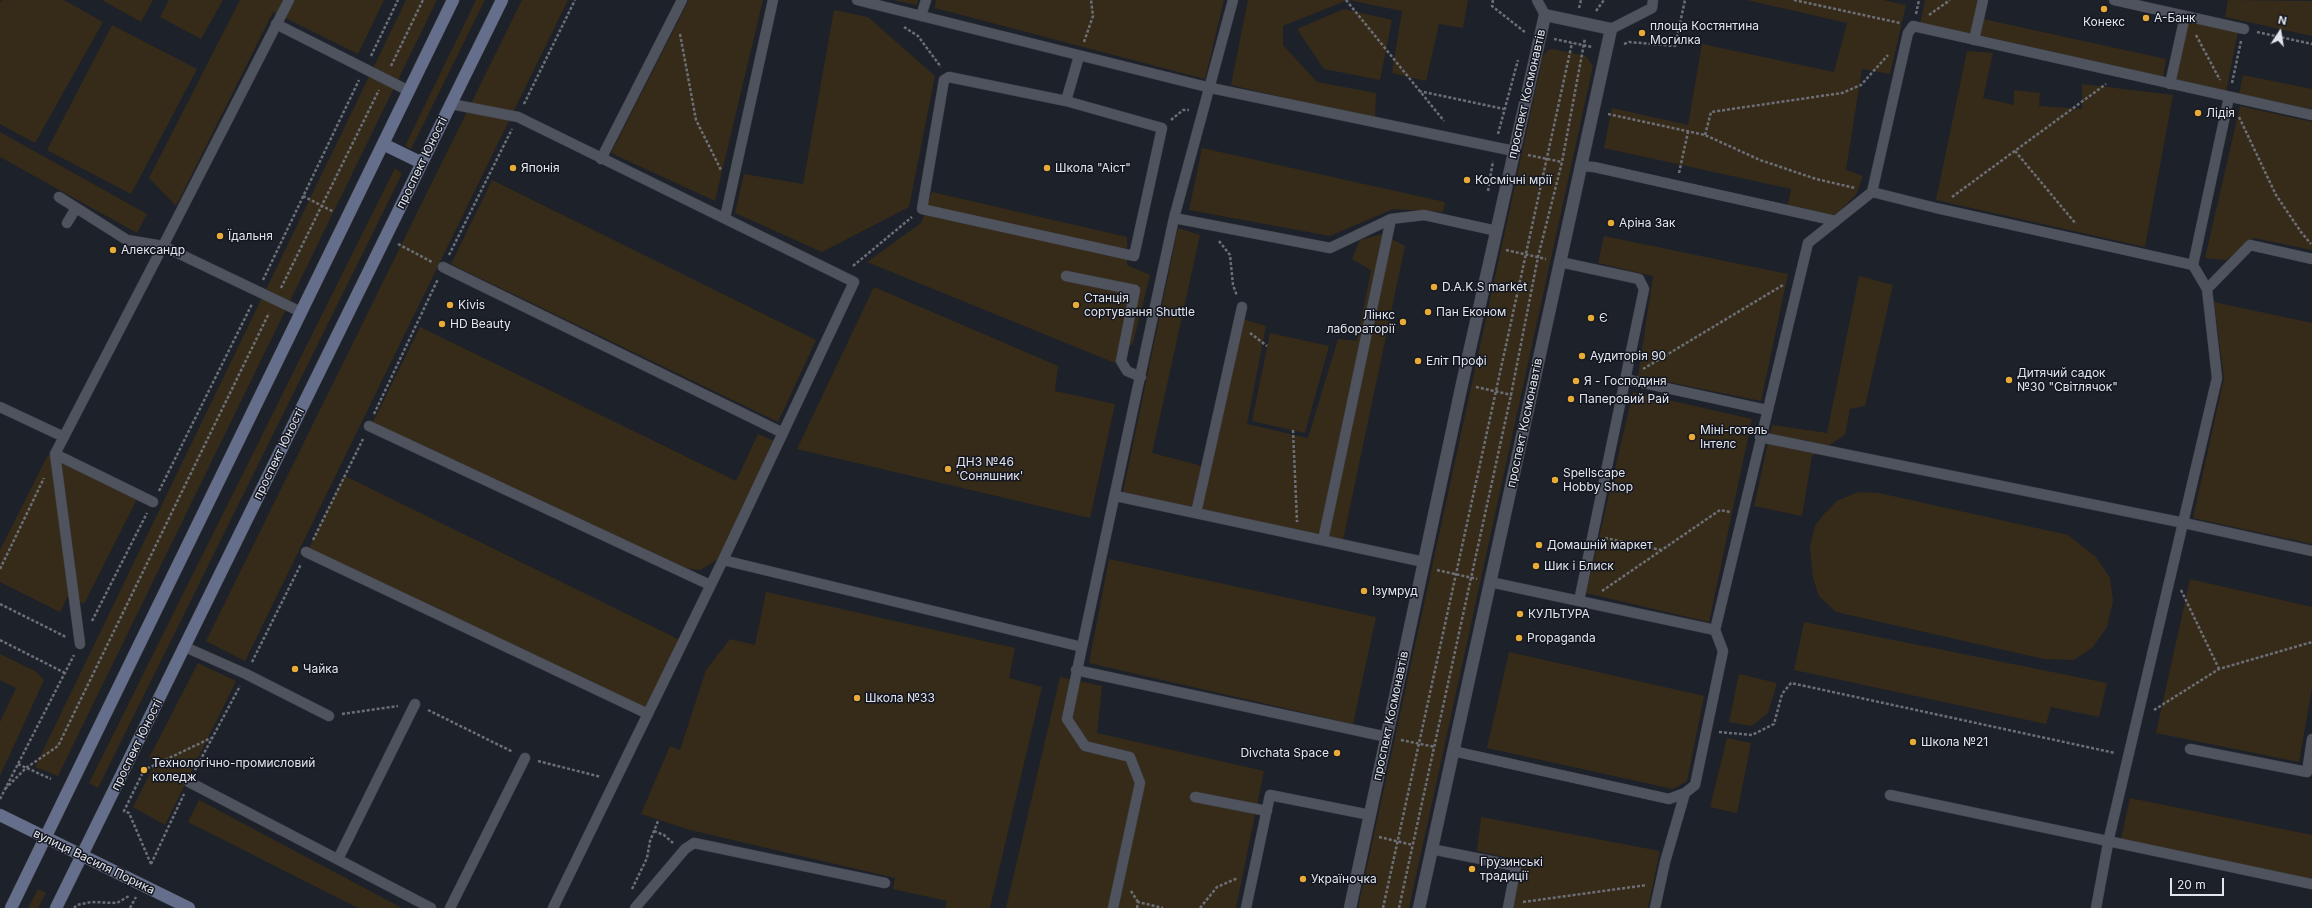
<!DOCTYPE html>
<meta charset="utf-8">
<style>
body{margin:0}
#map{position:relative;width:2312px;height:908px;overflow:hidden;background:#1d212a;font-family:Inter,sans-serif}
canvas{display:block}
.north{position:absolute;left:2260px;top:12px;width:40px;height:40px;-webkit-text-stroke:3px #141720;paint-order:stroke;rotate:12deg;font-size:11px;font-weight:700;line-height:16px;text-align:center;color:#e3e5ec}
.north::after{content:'';display:block;margin:auto;width:14px;height:18px;background:#e3e5ec;clip-path:polygon(50% 0,100% 100%,50% 72%,0 100%)}
.scale{position:absolute;left:2170px;top:878px;width:54px;height:18px;box-sizing:border-box;border:2px solid #e3e5ec;border-top:0;padding-left:5px;font-size:12px;line-height:14px;white-space:nowrap;color:#e3e5ec;-webkit-text-stroke:3px #141720;paint-order:stroke}
</style>
<div id="map">
<canvas width="2312" height="908"></canvas>
<div class="north">N</div>
<div class="scale">20 m</div>
</div>
<script>
const c = document.querySelector('canvas').getContext('2d');
c.lineJoin = 'round';
function fillPath(path, color) {
  c.fillStyle = color;
  c.fill(path, 'evenodd');
}
function poly(rows) {
  const path = new Path2D();
  for (const r of rows) {
    path.moveTo(r[0], r[1]);
    for (let i = 2; i < r.length; i += 2) path.lineTo(r[i], r[i + 1]);
  }
  return path;
}
function trace(path, color, width, dash) {
  c.strokeStyle = color;
  c.lineWidth = width;
  c.lineCap = dash ? 'butt' : 'round';
  c.setLineDash(dash || []);
  c.stroke(path);
}
function label(font, color, halo, rows, align = 'center') {
  c.font = font + ' Inter,sans-serif';
  c.lineWidth = 3;
  c.setLineDash([]);
  c.textBaseline = 'middle';
  c.strokeStyle = halo;
  c.fillStyle = color;
  for (const [text, x, y, turn = 0] of rows) {
    c.save();
    c.translate(x, y);
    c.rotate((+turn || 0) * Math.PI / 180);
    c.textAlign = isNaN(turn) ? turn : align;
    if (halo) c.strokeText(text, 0, 0);
    c.fillText(text, 0, 0);
    c.restore();
  }
}
const green = poly([
 [2,0,64,0,103,22,35,143,0,124,0,3],
 [102,0,153,0,141,22],
 [169,0,223,0,201,39,160,17],
 [240,0,384,0,358,54,273,12,176,206,149,178],
 [406,0,437,0,58,776,35,767],
 [476,0,485,0,411,149,405,146],
 [522,0,568,0,245,661,206,641],
 [689,0,763,0,715,201,611,153],
 [893,0,918,0,917,5],
 [936,0,1224,0,1205,79,935,8],
 [1248,0,1468,0,1463,28,1439,24,1426,81,1392,73,1402,11,1348,0,1283,26,1283,45,1317,82,1376,93,1375,119,1231,85],
 [1747,0,1883,0,1906,5,1890,74,1862,69,1846,170,1863,176,1856,195,1835,215,1788,205,1791,189,1604,148,1612,108,1688,125,1702,44,1834,72,1847,23],
 [1925,0,1979,0,1971,36,1920,24],
 [2228,0,2312,1,2312,36,2225,17],
 [1344,9,1392,20,1380,80,1324,69,1297,29],
 [834,10,868,17,935,76,909,207,822,252,735,213,744,174,803,184],
 [1983,19,2166,59,2163,77,1979,35],
 [2188,21,2238,32,2226,92,2174,81],
 [112,25,197,69,131,194,47,150],
 [1553,49,1586,56,1593,66,1409,908,1358,908,1543,56,1548,50],
 [1967,51,1993,53,1983,98,2014,105,2014,90,2040,93,2039,106,2082,109,2082,84,2173,95,2145,247,1936,200],
 [2243,75,2312,89,2312,109,2239,94],
 [2240,106,2312,122,2312,250,2254,238,2226,260,2205,258],
 [0,132,147,214,137,233,0,157],
 [1202,148,1445,202,1443,212,1393,209,1330,236,1189,210],
 [395,168,402,174,98,788,89,783],
 [492,180,816,340,778,422,451,264],
 [932,192,1127,237,1127,265,1150,275,1133,343,1115,363,867,262,921,223],
 [1178,228,1200,235,1152,453,1210,468,1243,319,1266,326,1247,424,1308,438,1338,339,1357,341,1371,270,1352,259,1360,240,1382,234,1405,246,1343,540,1123,492],
 [1604,236,1788,274,1761,401,1638,376,1653,276,1598,263],
 [1859,276,1893,285,1865,406,1850,409,1845,435,1812,456,1802,516,1754,506,1772,425,1827,433],
 [874,287,1058,366,1055,391,1115,404,1090,518,797,449],
 [2214,302,2312,323,2312,544,2193,518,2224,378],
 [420,327,736,481,758,434,774,441,718,559,700,570,686,568,372,424],
 [1270,333,1329,346,1305,433,1252,421],
 [1633,392,1752,419,1709,622,1586,593],
 [48,455,137,499,84,604,68,596,60,612,0,582,0,550],
 [345,476,682,641,647,712,307,552],
 [1859,492,1879,493,2068,535,2096,557,2110,578,2113,601,2107,627,2093,647,2074,660,2044,659,1836,612,1819,596,1813,578,1810,546,1815,526,1824,514,1838,500],
 [1109,559,1376,617,1353,724,1089,663],
 [2190,579,2312,607,2312,688,2299,762,2156,733],
 [766,592,1015,648,1009,678,1042,687,990,908,945,908,947,901,893,889,895,878,690,830,641,814,670,746,680,750,706,670,730,639,755,645],
 [1804,622,2107,683,2099,717,2051,707,2046,724,1794,670],
 [1509,652,1704,696,1687,781,1673,789,1487,748],
 [0,654,35,671,44,680,0,776,0,722,16,688,0,680],
 [198,663,236,681,165,825,133,807,156,762,149,758],
 [1739,674,1777,683,1768,713,1752,726,1729,722],
 [1060,677,1102,686,1097,733,1264,771,1236,908,1006,908],
 [1727,738,1751,743,1737,813,1710,807],
 [2130,798,2312,835,2312,880,2121,839],
 [199,800,402,908,358,908,188,822],
 [1481,817,1660,851,1648,908,1513,908,1523,861,1477,851],
 [38,889,46,893,38,908,28,908]
]);
const path = poly([
 [1346,0,1444,121],
 [1493,0,1492,6,1526,33],
 [1794,0,1900,23],
 [1579,8,1581,0],
 [1596,11,1604,0],
 [1916,14,1919,0],
 [1929,15,1950,0],
 [904,27,918,36,941,67],
 [2257,32,2312,44],
 [680,34,696,120,721,170],
 [2196,35,2220,80],
 [1554,39,1592,47],
 [1084,42,1093,16,1091,0],
 [1624,44,1629,42,1675,46,1685,0],
 [371,56,398,0],
 [391,66,423,0],
 [2232,83,2241,41],
 [1419,91,1504,109],
 [524,104,575,0],
 [1608,114,1705,135,1760,160,1816,179,1855,188],
 [2239,117,2276,195,2301,232,2311,244],
 [1171,120,1183,110,1189,110],
 [1498,134,1518,60],
 [1705,135,1711,112,1842,93,1861,85,1888,55],
 [2015,151,2076,224],
 [1528,155,1562,162],
 [1679,173,1688,132],
 [1488,191,1493,161],
 [303,196,334,212],
 [1952,197,2106,84],
 [1219,241,1230,255,1233,285,1237,296],
 [398,244,432,262],
 [1506,250,1546,259],
 [449,255,512,129],
 [853,266,912,217],
 [263,280,359,80],
 [281,288,379,90],
 [1250,333,1267,346],
 [1643,369,1783,285],
 [1476,387,1512,395],
 [374,414,438,279],
 [1293,430,1297,522],
 [159,491,252,304],
 [1605,538,1661,550],
 [313,540,363,439],
 [0,569,44,478],
 [1437,570,1477,579],
 [2181,590,2219,669],
 [1602,591,1720,510,1730,512],
 [0,604,66,637],
 [92,621,147,513],
 [0,640,65,673],
 [252,662,301,564],
 [428,710,513,752],
 [2154,710,2219,669,2312,642],
 [342,714,398,706],
 [1719,732,1752,735,1774,724,1782,694,1791,683,2115,753],
 [1401,740,1435,747],
 [538,761,601,777],
 [18,764,51,779],
 [195,770,240,686],
 [5,789,26,768,58,746,269,313],
 [0,799,74,655],
 [654,831,664,835,673,843],
 [1379,837,1413,845],
 [151,864,184,794],
 [151,864,129,813,124,811,144,770,211,738],
 [632,889,647,858,650,841,658,821],
 [1131,891,1138,902],
 [1523,902,1647,885],
 [74,908,77,905,91,902,117,903,129,896],
 [130,908,136,897],
 [1137,908,1138,902,1163,908],
 [1200,908,1217,887,1238,878],
 [1383,908,1572,43],
 [1399,908,1511,395,1538,257,1562,162,1585,38]
]);
const lane = poly([
 [857,0,1211,88,1514,151],
 [1537,0,1545,15],
 [2114,0,2244,29],
 [921,16,926,0],
 [276,24,409,91],
 [1611,29,1652,8,1653,0],
 [1974,40,1983,0],
 [949,77,1066,101,1162,128,1134,256,922,209,944,80,949,77],
 [2170,84,2185,16],
 [1066,101,1079,56],
 [451,104,518,117,854,282,723,560,553,908],
 [601,159,682,0],
 [1580,166,1594,167,1836,221],
 [1872,192,1936,208,2193,265],
 [59,197,127,240,163,246,289,0],
 [725,218,773,0],
 [1174,218,1330,248,1391,219,1424,215,1497,231],
 [67,223,76,208],
 [1560,262,1639,279,1644,289,1579,601],
 [443,267,783,433],
 [1066,276,1135,290,1121,361,1127,371,1141,377],
 [2207,289,2250,245,2312,259],
 [1625,379,1767,410],
 [0,407,64,437],
 [369,426,710,585],
 [1760,437,2184,523,2312,551],
 [55,454,80,644],
 [1116,496,1424,562],
 [153,502,55,454,163,246,301,312],
 [1196,513,1242,307],
 [1323,540,1391,219],
 [306,552,648,714],
 [723,560,1082,647,1174,218,1233,0],
 [1490,582,1715,630],
 [185,647,246,674,329,716],
 [1082,647,1067,719,1085,746,1130,757,1140,783,1113,908],
 [1076,670,1387,737],
 [2190,749,2307,772,2312,739],
 [1453,751,1669,799,1685,793,1695,785,1723,651,1715,630,1808,243,1872,192,1908,33,1913,26,2312,115],
 [189,782,431,908],
 [1890,795,2312,884],
 [1195,797,1267,811],
 [1431,849,1516,866,1508,908],
 [338,859,415,704],
 [450,908,525,758],
 [635,908,685,849,694,843,885,883],
 [1246,908,1270,795,1370,815],
 [1655,908,1665,862,1685,793],
 [2096,908,2109,838,2217,378,2207,289,2193,265,2229,97]
]);
const street = poly([
 [1350,908,1462,384,1545,15,1611,29,1419,908]
]);
const secondary = poly([
 [383,144,422,163],
 [0,815,189,908],
 [11,908,453,0],
 [56,908,502,0]
]);
const markers = [
 [2104,9,4,"#e8ab37"],
 [2146,18,4,"#e8ab37"],
 [1642,33,4,"#e8ab37"],
 [2198,113,4,"#e8ab37"],
 [513,168,4,"#e8ab37"],
 [1047,168,4,"#e8ab37"],
 [1467,180,4,"#e8ab37"],
 [1611,223,4,"#e8ab37"],
 [220,236,4,"#e8ab37"],
 [113,250,4,"#e8ab37"],
 [1434,287,4,"#e8ab37"],
 [450,305,4,"#e8ab37"],
 [1076,305,4,"#e8ab37"],
 [1428,312,4,"#e8ab37"],
 [1591,318,4,"#e8ab37"],
 [1403,322,4,"#e8ab37"],
 [442,324,4,"#e8ab37"],
 [1582,356,4,"#e8ab37"],
 [1418,361,4,"#e8ab37"],
 [2009,380,4,"#e8ab37"],
 [1576,381,4,"#e8ab37"],
 [1571,399,4,"#e8ab37"],
 [1692,437,4,"#e8ab37"],
 [948,469,4,"#e8ab37"],
 [1555,480,4,"#e8ab37"],
 [1539,545,4,"#e8ab37"],
 [1536,566,4,"#e8ab37"],
 [1364,591,4,"#e8ab37"],
 [1520,614,4,"#e8ab37"],
 [1519,638,4,"#e8ab37"],
 [295,669,4,"#e8ab37"],
 [857,698,4,"#e8ab37"],
 [1913,742,4,"#e8ab37"],
 [1337,753,4,"#e8ab37"],
 [144,770,4,"#e8ab37"],
 [1472,869,4,"#e8ab37"],
 [1303,879,4,"#e8ab37"]
];
const poiNames = [
 ["А-Банк",2154,18],
 ["Конекс",2104,22,"center"],
 ["площа Костянтина",1650,26],
 ["Могилка",1650,40],
 ["Лідія",2206,113],
 ["Японія",521,168],
 ["Школа \"Аіст\"",1055,168],
 ["Космічні мрії",1475,180],
 ["Аріна Зак",1619,223],
 ["Їдальня",228,236],
 ["Александр",121,250],
 ["D.A.K.S market",1442,287],
 ["Станція",1084,298],
 ["сортування Shuttle",1084,312],
 ["Kivis",458,305],
 ["Пан Економ",1436,312],
 ["Лінкс",1395,315,"right"],
 ["лабораторії",1395,329,"right"],
 ["Є",1599,318],
 ["HD Beauty",450,324],
 ["Аудиторія 90",1590,356],
 ["Еліт Профі",1426,361],
 ["Дитячий садок",2017,373],
 ["№30 \"Світлячок\"",2017,387],
 ["Я - Господиня",1584,381],
 ["Паперовий Рай",1579,399],
 ["Міні-готель",1700,430],
 ["Інтелс",1700,444],
 ["ДНЗ №46",956,462],
 ["'Соняшник'",956,476],
 ["Spellscape",1563,473],
 ["Hobby Shop",1563,487],
 ["Домашній маркет",1547,545],
 ["Шик і Блиск",1544,566],
 ["Ізумруд",1372,591],
 ["КУЛЬТУРА",1528,614],
 ["Propaganda",1527,638],
 ["Чайка",303,669],
 ["Школа №33",865,698],
 ["Школа №21",1921,742],
 ["Divchata Space",1329,753,"right"],
 ["Технологічно-промисловий",152,763],
 ["коледж",152,777],
 ["Грузинські",1480,862],
 ["традиції",1480,876],
 ["Україночка",1311,879]
];
const streetNames = [
 ["проспект Космонавтів",1527,94,-77],
 ["проспект Юності",422,163,-64],
 ["проспект Космонавтів",1525,423,-78],
 ["проспект Юності",279,454,-64],
 ["проспект Космонавтів",1391,716,-78],
 ["проспект Юності",137,745,-64],
 ["вулиця Василя Порика",94,862,26]
];
fillPath(green, '#362b18');
trace(lane, '#3d3f46', 11);
trace(street, '#3d3f46', 13);
trace(secondary, '#3d3f46', 13);
trace(path, '#6c6f77', 2.5, [3, 2]);
trace(lane, '#4f535e', 10);
trace(street, '#4f535e', 12);
trace(secondary, '#656f8c', 12);
for (const [x, y, r, color] of markers) {
  const dot = new Path2D();
  dot.arc(x, y, r, 0, 2 * Math.PI);
  c.fillStyle = color;
  c.fill(dot);
  trace(dot, '#141720', 1.5);
}
label('12px', '#e3e5ec', '#141720', poiNames, 'left');
label('12px', '#e3e5ec', '#141720', streetNames);
</script>
